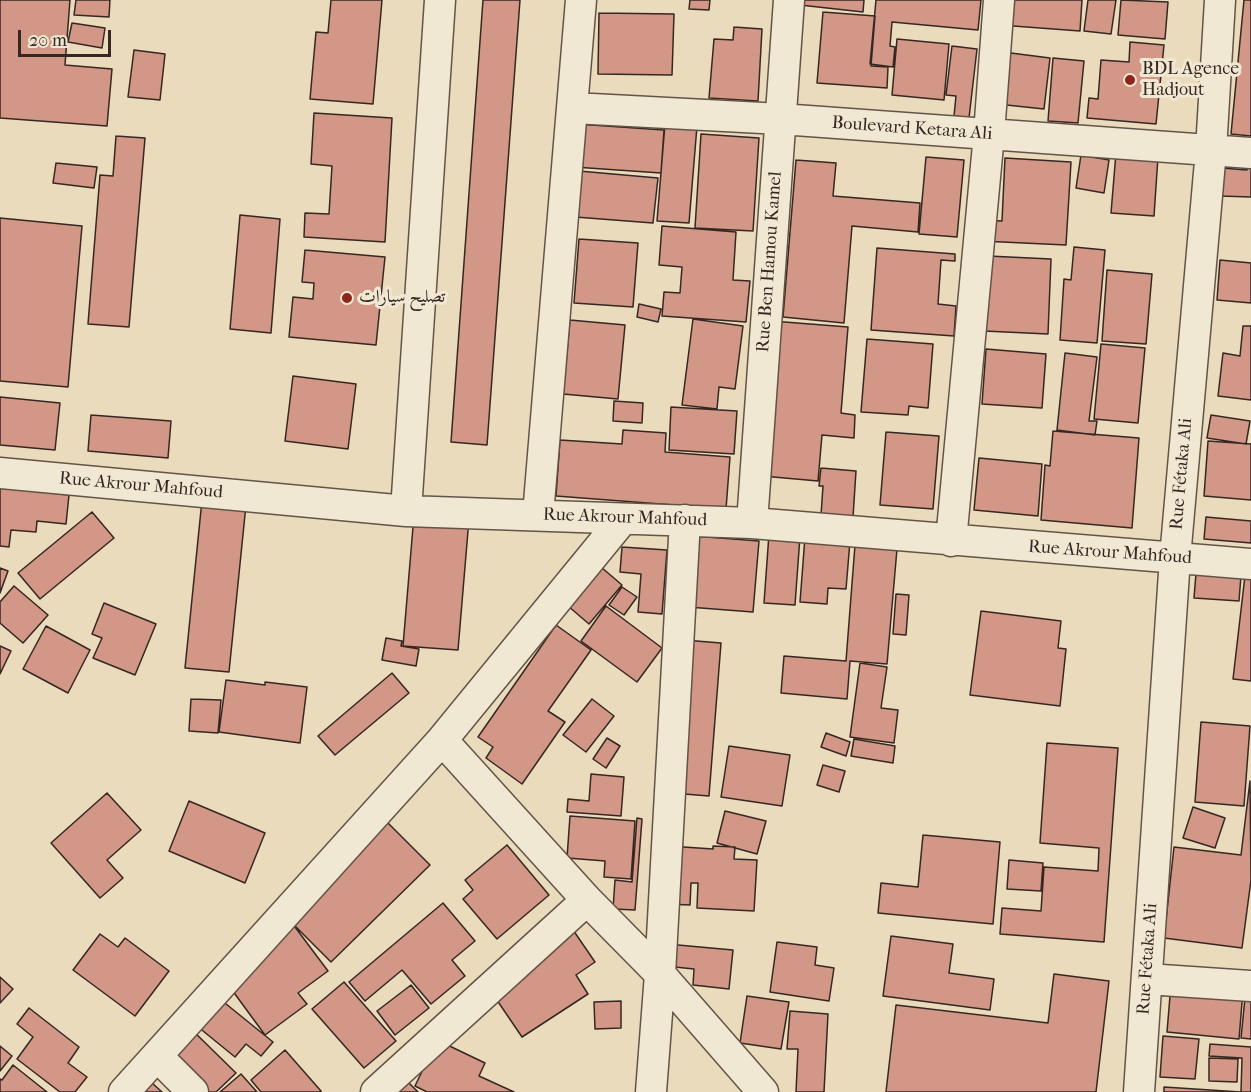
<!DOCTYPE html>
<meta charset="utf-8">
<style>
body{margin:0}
#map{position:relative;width:1251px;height:1092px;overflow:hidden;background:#e9dbbc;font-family:"IM FELL French Canon",serif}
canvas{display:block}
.scale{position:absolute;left:18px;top:30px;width:93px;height:27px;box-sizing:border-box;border:3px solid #362722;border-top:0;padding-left:8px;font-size:18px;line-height:21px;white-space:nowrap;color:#362722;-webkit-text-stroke:4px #f1e8d3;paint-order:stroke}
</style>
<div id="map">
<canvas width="1251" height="1092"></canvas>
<div class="scale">20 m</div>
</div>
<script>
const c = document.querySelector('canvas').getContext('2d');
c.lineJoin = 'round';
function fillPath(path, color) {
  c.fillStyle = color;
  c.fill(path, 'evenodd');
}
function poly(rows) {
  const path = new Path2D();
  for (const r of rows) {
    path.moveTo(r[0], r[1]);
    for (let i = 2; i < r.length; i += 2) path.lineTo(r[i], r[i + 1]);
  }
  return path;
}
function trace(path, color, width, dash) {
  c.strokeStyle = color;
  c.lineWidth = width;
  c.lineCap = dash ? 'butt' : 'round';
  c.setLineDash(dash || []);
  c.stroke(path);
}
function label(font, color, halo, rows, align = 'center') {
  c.font = font + ' "IM FELL French Canon",Amiri,serif';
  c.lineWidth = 6;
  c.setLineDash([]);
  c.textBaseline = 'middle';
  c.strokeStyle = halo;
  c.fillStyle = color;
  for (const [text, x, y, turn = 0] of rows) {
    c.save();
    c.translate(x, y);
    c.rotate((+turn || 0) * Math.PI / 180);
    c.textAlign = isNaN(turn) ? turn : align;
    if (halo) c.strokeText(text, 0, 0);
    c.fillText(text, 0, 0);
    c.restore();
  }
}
const building = poly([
 [0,0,70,0,65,65,112,69,107,126,0,118,0,0],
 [76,0,110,0,109,17,74,15,76,0],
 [331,0,382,0,373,104,310,99,316,32,328,33,331,0],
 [483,0,520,0,487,445,451,442,483,0],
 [690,0,710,0,709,10,689,9,690,0],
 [800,0,864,0,863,12,800,5,800,0],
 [876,0,981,0,978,30,892,22,890,46,895,47,893,67,870,64,876,0],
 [1001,0,1082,0,1080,31,1000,25,1001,0],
 [1088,0,1116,0,1111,34,1084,31,1088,0],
 [1121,0,1168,2,1165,39,1118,35,1121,0],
 [1244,0,1251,0,1251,136,1231,134,1244,0],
 [823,12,875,16,871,66,888,67,887,88,817,83,823,12],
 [599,13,674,14,672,75,598,74,599,13],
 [72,23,105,28,102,48,68,42,72,23],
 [734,27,762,29,758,101,709,98,714,39,733,40,734,27],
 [897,39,949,44,944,100,892,95,897,39],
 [1130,42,1164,45,1156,124,1087,118,1089,98,1098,99,1101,60,1129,62,1130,42],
 [952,46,977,49,969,118,954,116,956,96,946,95,952,46],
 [134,50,165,54,160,100,128,97,134,50],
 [1003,52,1050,58,1044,109,997,104,1003,52],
 [1053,58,1084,61,1078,123,1048,121,1053,58],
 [314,113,392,118,385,242,304,237,305,213,329,214,332,166,311,164,314,113],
 [577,124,664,130,661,173,574,167,577,124],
 [665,124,697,126,689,223,657,221,665,124],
 [701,134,759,138,753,231,695,228,701,134],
 [116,136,145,138,129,327,88,324,100,175,113,176,116,136],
 [1116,153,1158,157,1154,216,1111,213,1116,153],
 [1081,155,1109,160,1104,193,1076,188,1081,155],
 [926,157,964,160,957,237,919,234,926,157],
 [1247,157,1251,157,1251,197,1220,196,1222,168,1247,170,1247,157],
 [1005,158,1071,162,1066,245,981,241,982,220,1002,221,1005,158],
 [796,160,836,163,833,196,920,203,918,232,852,226,844,323,783,317,796,160],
 [56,163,97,167,94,188,53,183,56,163],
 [579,171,658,178,653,223,575,217,579,171],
 [240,215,280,219,271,333,230,329,240,215],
 [0,218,82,226,68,387,0,381,0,218],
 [662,226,736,232,733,280,750,281,746,322,662,316,664,292,680,293,682,267,659,265,662,226],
 [579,239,638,243,633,307,574,303,579,239],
 [1074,247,1105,250,1097,343,1060,340,1064,279,1071,280,1074,247],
 [877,248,955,254,955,261,941,260,938,304,956,306,954,336,871,330,877,248],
 [305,250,385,257,376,345,289,337,293,297,313,299,314,283,302,282,305,250],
 [988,256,1051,259,1048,334,984,331,988,256],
 [1220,260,1251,263,1251,303,1217,300,1220,260],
 [1107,270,1152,274,1146,344,1102,341,1107,270],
 [639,304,661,309,658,322,637,317,639,304],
 [693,319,743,326,735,389,719,387,717,409,682,405,693,319],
 [570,320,625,325,618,399,563,394,570,320],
 [772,321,848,327,841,413,855,415,854,438,822,435,818,481,762,476,772,321],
 [1243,326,1251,326,1251,400,1218,396,1223,353,1240,356,1243,326],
 [867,339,933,344,928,408,909,406,908,415,861,412,867,339],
 [1101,344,1145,348,1138,423,1094,419,1101,344],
 [986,349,1046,354,1042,408,982,404,986,349],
 [1065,353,1097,357,1089,421,1097,421,1095,435,1057,430,1065,353],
 [293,376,356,384,348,449,285,441,293,376],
 [0,397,60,403,55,450,0,445,0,397],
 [614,401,643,403,642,423,613,421,614,401],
 [671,407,737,411,734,454,669,450,671,407],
 [91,415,171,421,168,458,88,451,91,415],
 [1211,415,1250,421,1246,444,1207,438,1211,415],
 [623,430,666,433,665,452,730,457,726,509,556,496,560,440,622,444,623,430],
 [1053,431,1139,438,1132,528,1041,520,1045,465,1050,466,1053,431],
 [886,432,939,436,933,509,880,505,886,432],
 [1208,441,1251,444,1251,500,1204,496,1208,441],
 [979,458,1042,464,1038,516,974,510,979,458],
 [821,468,856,471,853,517,821,515,823,486,819,486,821,468],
 [0,487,69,495,66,524,37,521,36,532,11,530,9,547,0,546,0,487],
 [202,500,246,505,229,672,185,668,202,500],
 [92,512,114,538,40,599,18,573,92,512],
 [414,515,469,519,458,650,403,646,414,515],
 [1206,517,1251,521,1251,543,1204,539,1206,517],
 [769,534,800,536,795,605,764,603,769,534],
 [694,536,759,541,753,612,688,607,694,536],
 [805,537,850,541,846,589,828,588,827,604,800,602,805,537],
 [855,545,897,549,887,664,850,661,847,699,781,693,784,656,846,661,855,545],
 [622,547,667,550,662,614,638,612,641,574,620,572,622,547],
 [594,561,622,585,589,624,561,600,594,561],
 [1197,561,1242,563,1239,601,1194,598,1197,561],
 [1246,567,1251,568,1251,681,1233,679,1246,567],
 [0,568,8,571,0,593,0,568],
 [14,586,48,615,23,643,0,623,0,602,14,586],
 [622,587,637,597,624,615,609,605,622,587],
 [896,594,909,595,906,635,893,634,896,594],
 [104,603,156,624,135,675,93,658,102,638,92,634,104,603],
 [606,606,662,648,637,682,581,641,606,606],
 [981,611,1061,621,1058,648,1066,649,1060,706,970,695,981,611],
 [556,625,591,650,548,711,565,722,522,784,486,758,493,747,478,737,556,625],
 [46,626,90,650,68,693,23,669,46,626],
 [386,638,402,641,401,646,419,649,416,666,382,660,386,638],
 [684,640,721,643,709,796,672,793,684,640],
 [0,646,11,651,0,674,0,646],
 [860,663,887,667,881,708,898,710,894,743,850,737,860,663],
 [392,673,409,693,335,755,318,736,392,673],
 [226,680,265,685,265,682,307,687,300,743,219,732,226,680],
 [191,699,221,700,218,733,189,731,191,699],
 [592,699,614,716,586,752,563,735,592,699],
 [1201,722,1250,726,1244,806,1195,802,1201,722],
 [826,733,850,742,846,756,821,747,826,733],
 [607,738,620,746,606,768,593,759,607,738],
 [854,739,895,746,893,763,851,756,854,739],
 [1047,743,1118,748,1104,942,1000,934,1002,908,1041,911,1044,867,1098,871,1099,848,1040,843,1047,743],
 [729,746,790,755,782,806,721,797,729,746],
 [823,765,845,771,839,792,817,785,823,765],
 [591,774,624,777,621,816,567,812,568,799,589,801,591,774],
 [1250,781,1251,880,1242,948,1164,938,1174,847,1241,855,1250,781],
 [107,793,141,830,107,860,123,878,100,898,51,843,107,793],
 [189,801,265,833,245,883,169,851,189,801],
 [1193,807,1225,818,1215,848,1183,838,1193,807],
 [725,811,766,821,757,854,717,843,725,811],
 [570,816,635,821,631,879,604,877,605,861,567,858,570,816],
 [637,818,642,819,635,910,613,909,615,880,632,882,637,818],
 [384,819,430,865,331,962,285,916,384,819],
 [923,835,1000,842,993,924,878,913,881,883,918,887,923,835],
 [507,845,549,895,497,939,463,899,473,890,465,880,507,845],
 [669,846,713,849,713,846,735,847,734,859,757,860,754,911,697,908,698,883,691,883,690,905,666,904,669,846],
 [1009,860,1043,863,1041,891,1007,889,1009,860],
 [443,903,475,941,452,960,465,976,431,1004,402,970,365,1001,349,982,443,903],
 [292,923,328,971,298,993,307,1004,265,1035,221,975,292,923],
 [571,927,595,962,576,975,588,994,522,1037,486,984,571,927],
 [100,934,118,947,125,938,169,971,135,1016,73,970,100,934],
 [891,936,953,944,949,973,994,979,990,1010,883,996,891,936],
 [777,942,817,947,815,965,834,968,829,1001,770,992,777,942],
 [667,944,733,950,729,989,693,985,694,969,665,966,667,944],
 [1054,974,1109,981,1096,1092,886,1092,896,1005,1048,1023,1054,974],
 [0,977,13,989,0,1003,0,977],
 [344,982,396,1041,364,1068,312,1009,344,982],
 [1171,984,1243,991,1239,1039,1167,1032,1171,984],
 [411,985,429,1008,395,1035,377,1011,411,985],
 [1246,988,1251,988,1251,1039,1241,1038,1246,988],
 [215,995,273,1042,261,1056,246,1044,235,1057,192,1022,215,995],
 [747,996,789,1002,781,1049,740,1043,747,996],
 [621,1001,621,1028,595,1029,594,1002,621,1001],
 [29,1008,79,1047,68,1063,87,1077,75,1092,60,1092,17,1059,33,1037,17,1024,29,1008],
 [790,1011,828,1014,824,1092,796,1092,798,1049,787,1049,790,1011],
 [186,1024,236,1073,216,1092,198,1092,158,1053,186,1024],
 [1163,1036,1199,1039,1195,1079,1160,1077,1163,1036],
 [437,1040,485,1063,479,1076,514,1092,427,1092,415,1086,437,1040],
 [1210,1044,1251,1047,1251,1092,1164,1092,1164,1087,1241,1092,1242,1058,1209,1056,1210,1044],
 [0,1046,12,1056,0,1071,0,1046],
 [285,1050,321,1091,321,1092,261,1092,251,1080,285,1050],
 [1209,1058,1238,1059,1237,1082,1209,1081,1209,1058],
 [13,1065,47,1092,0,1092,0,1079,2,1080,13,1065],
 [141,1073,162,1092,123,1092,141,1073],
 [241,1074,257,1092,220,1092,241,1074],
 [406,1080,418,1092,393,1092,406,1080]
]);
const minor = poly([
 [573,108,781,119,1251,153],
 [0,473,406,511,752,523,1251,564],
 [406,511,440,0],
 [538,515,581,0],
 [752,523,789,0],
 [951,541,989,134,999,0],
 [442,740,587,900,660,974,763,1092],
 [1147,979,1251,986],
 [157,1056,193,1092],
 [124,1092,442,740,622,520],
 [376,1092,587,900],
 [651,1092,660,974,685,520],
 [1139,1092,1175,558,1211,150,1220,0]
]);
const markers = [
 [1130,80,6,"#8f2418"],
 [347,298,6,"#8f2418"]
];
const poiNames = [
 ["BDL Agence",1142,70],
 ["Hadjout",1142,91],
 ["تصليح سيارات",359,298]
];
const streetNames = [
 ["Boulevard Ketara Ali",912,129,4],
 ["Rue Ben Hamou Kamel",770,262,-86],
 ["Rue Fétaka Ali",1182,474,-85],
 ["Rue Akrour Mahfoud",141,486,5],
 ["Rue Akrour Mahfoud",625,518,2],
 ["Rue Akrour Mahfoud",1110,553,4],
 ["Rue Fétaka Ali",1148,959,-86]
];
fillPath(building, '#d29786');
trace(building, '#362722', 1.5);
trace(minor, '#635448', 33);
trace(minor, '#f1e8d3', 30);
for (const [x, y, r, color] of markers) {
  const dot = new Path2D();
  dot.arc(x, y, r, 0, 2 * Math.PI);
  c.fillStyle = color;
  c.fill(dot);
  trace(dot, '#f1e8d3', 2);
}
label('18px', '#362722', '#f1e8d3', poiNames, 'left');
label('18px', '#362722', '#f1e8d3', streetNames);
</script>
